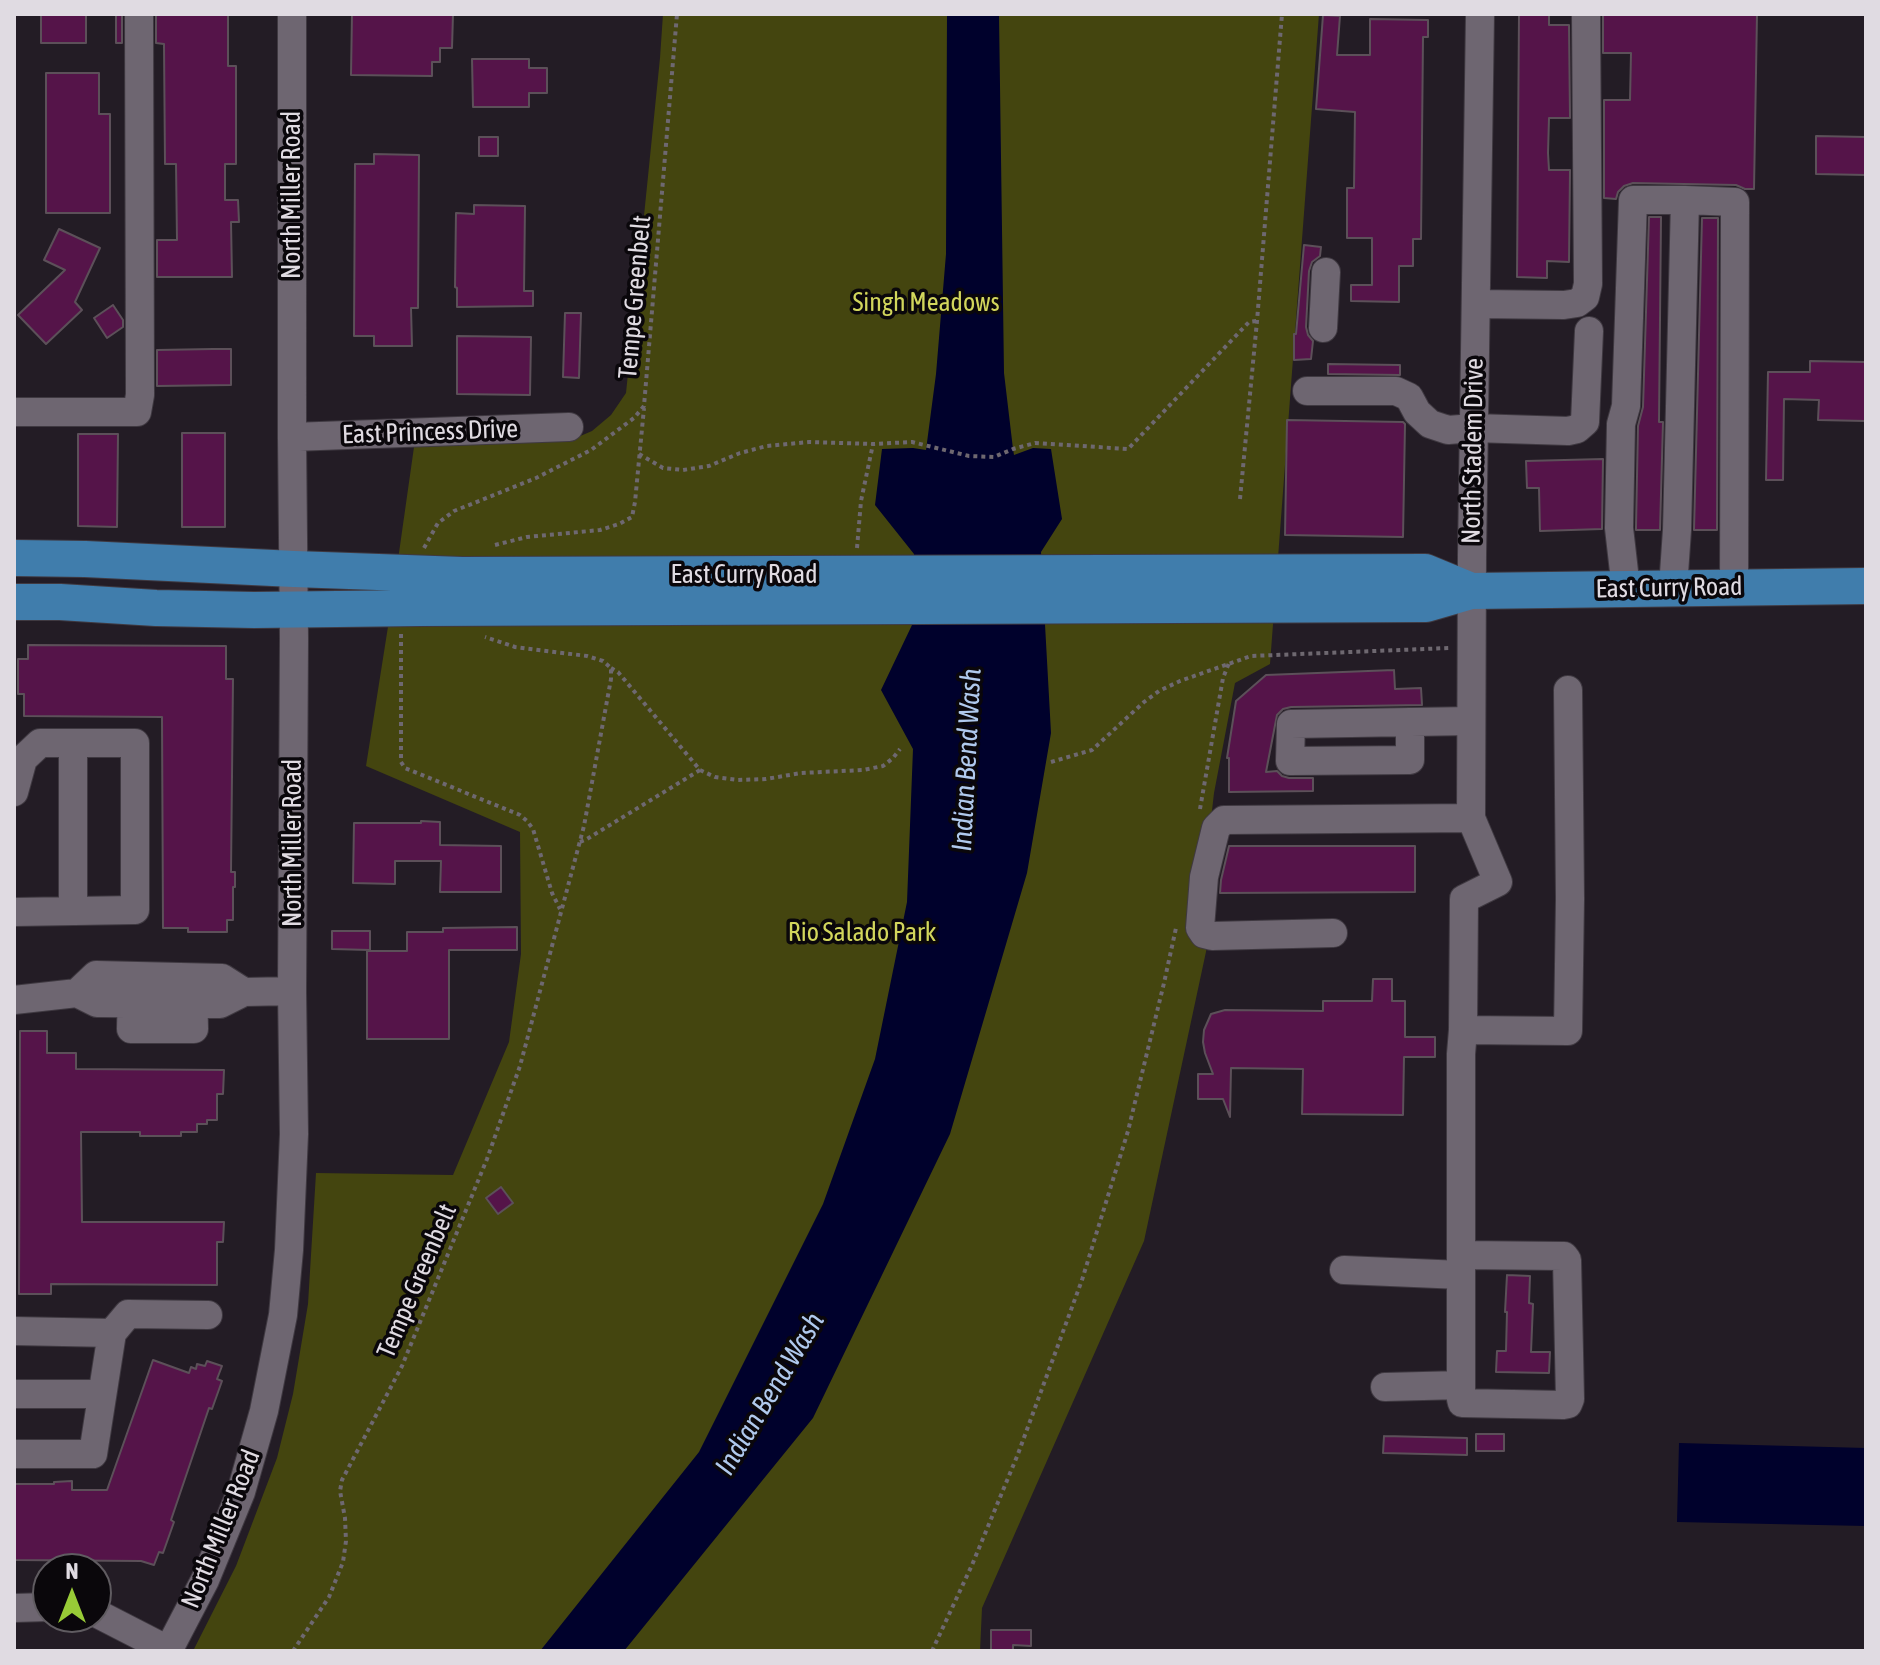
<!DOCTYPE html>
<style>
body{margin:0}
#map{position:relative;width:1880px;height:1665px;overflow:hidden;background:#231c25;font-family:"Asap Condensed",sans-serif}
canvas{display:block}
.frame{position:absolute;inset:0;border:16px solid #e0dbe2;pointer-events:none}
.north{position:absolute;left:32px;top:1553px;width:80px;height:80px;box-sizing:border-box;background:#0a070b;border:2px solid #605c61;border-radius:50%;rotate:0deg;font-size:22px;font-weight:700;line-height:32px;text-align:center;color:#e0dbe2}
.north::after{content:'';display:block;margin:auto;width:28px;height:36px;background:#98cb37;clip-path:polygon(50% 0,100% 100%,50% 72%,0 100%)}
</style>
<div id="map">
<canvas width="1880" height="1665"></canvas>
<div class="frame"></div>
<div class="north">N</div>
</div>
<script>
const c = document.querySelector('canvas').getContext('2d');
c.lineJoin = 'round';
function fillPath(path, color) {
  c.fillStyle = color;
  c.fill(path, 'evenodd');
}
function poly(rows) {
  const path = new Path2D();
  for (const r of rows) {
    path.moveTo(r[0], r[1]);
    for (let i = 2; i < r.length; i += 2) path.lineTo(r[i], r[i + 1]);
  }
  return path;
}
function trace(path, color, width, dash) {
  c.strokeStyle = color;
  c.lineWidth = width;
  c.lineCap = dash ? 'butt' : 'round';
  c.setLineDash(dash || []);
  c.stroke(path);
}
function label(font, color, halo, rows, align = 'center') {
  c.font = font + ' "Asap Condensed",sans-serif';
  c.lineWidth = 7;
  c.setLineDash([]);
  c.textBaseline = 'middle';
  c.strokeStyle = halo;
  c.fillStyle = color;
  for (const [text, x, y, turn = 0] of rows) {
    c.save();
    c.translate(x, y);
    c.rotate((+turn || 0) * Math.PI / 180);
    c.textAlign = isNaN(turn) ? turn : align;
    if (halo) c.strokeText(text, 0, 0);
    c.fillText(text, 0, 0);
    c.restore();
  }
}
const green = poly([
 [663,14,1319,14,1270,664,1235,683,1214,793,1208,846,1207,947,1144,1241,982,1608,980,1651,193,1651,236,1566,277,1458,293,1394,308,1304,316,1173,453,1175,509,1042,521,954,520,832,366,766,393,595,414,447,571,440,592,431,611,415,626,393,660,58]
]);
const water = poly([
 [947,14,999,14,1004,373,1013,449,1014,455,1033,448,1051,449,1062,519,1041,552,1051,733,1027,873,950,1134,813,1418,624,1651,540,1651,699,1452,823,1204,875,1059,907,902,913,749,881,690,912,625,914,554,875,505,882,449,913,448,926,450,936,374,946,254],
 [1679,1443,1866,1448,1866,1526,1677,1522]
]);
const building = poly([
 [41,14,86,14,86,43,41,43,41,14],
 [116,14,122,14,122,43,116,43,116,14],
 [156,14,228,14,228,66,236,66,236,164,225,164,225,200,238,200,239,222,231,222,232,277,157,277,157,240,177,240,176,164,165,164,164,44,156,43,156,14],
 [352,14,453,14,452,48,440,48,440,62,432,62,432,76,351,75,352,14],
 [1519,14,1549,14,1549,25,1569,25,1570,118,1549,118,1548,153,1549,170,1570,170,1569,262,1547,261,1547,278,1517,277,1519,14],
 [1603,14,1757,14,1754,189,1745,189,1736,185,1633,183,1624,186,1618,192,1616,199,1604,198,1604,100,1630,100,1631,53,1603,53,1603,14],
 [1323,15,1340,16,1337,55,1370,55,1370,19,1428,20,1428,37,1423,37,1421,239,1413,239,1413,266,1399,266,1399,302,1351,301,1351,285,1372,285,1372,238,1347,238,1347,188,1354,188,1355,112,1316,109,1323,15],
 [472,59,529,59,529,68,547,68,547,93,529,93,529,107,473,107,472,59],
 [46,73,99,73,99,114,110,114,110,213,46,213,46,73],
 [1816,136,1866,137,1866,175,1816,174,1816,136],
 [479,137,498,137,498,156,479,156,479,137],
 [374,154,419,155,418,308,411,308,412,346,374,346,374,336,354,336,355,164,374,164,374,154],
 [474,205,525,206,524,291,533,291,533,306,457,307,457,288,455,287,456,213,474,214,474,205],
 [1649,217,1661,217,1659,422,1663,422,1660,530,1636,530,1636,527,1638,426,1643,407,1649,217],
 [1702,218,1718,218,1717,530,1694,530,1702,218],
 [59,229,100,248,75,302,82,310,46,344,18,315,65,270,44,260,59,229],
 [1304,245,1321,247,1320,256,1312,262,1309,271,1306,327,1308,335,1313,341,1311,359,1294,360,1294,334,1296,334,1304,245],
 [113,305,123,320,123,327,107,338,94,318,113,305],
 [565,313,581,313,579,378,563,377,565,313],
 [457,336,531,337,530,395,457,394,457,336],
 [213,349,231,349,231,385,157,386,157,350,213,349],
 [1810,361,1866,362,1866,421,1818,420,1819,400,1784,399,1783,480,1766,480,1768,372,1810,372,1810,361],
 [1328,364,1400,365,1400,375,1328,374,1328,364],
 [1287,420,1403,422,1405,424,1403,537,1285,535,1287,420],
 [182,433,225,433,225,527,182,527,182,433],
 [78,434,118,434,117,527,78,526,78,434],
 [1603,459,1602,529,1540,531,1539,488,1527,488,1526,461,1603,459],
 [28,645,226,646,226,679,233,679,231,872,235,872,235,887,233,887,233,920,227,920,227,932,188,932,188,928,163,928,162,717,24,716,24,694,18,694,18,659,28,659,28,645],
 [1394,670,1395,689,1421,688,1422,705,1291,707,1283,709,1277,715,1266,772,1277,771,1282,776,1289,778,1313,778,1313,791,1229,792,1229,758,1227,758,1236,701,1266,675,1394,670],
 [421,821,440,822,440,845,501,846,501,892,440,892,441,861,395,861,395,884,353,883,354,823,421,823,421,821],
 [1229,846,1415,846,1415,892,1220,893,1221,880,1229,846],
 [517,927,517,950,449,950,449,1039,367,1039,367,951,407,951,407,932,443,932,443,928,517,927],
 [332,931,370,931,370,950,332,949,332,931],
 [1373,979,1392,979,1392,1001,1405,1001,1405,1037,1435,1037,1435,1057,1404,1057,1403,1115,1302,1114,1303,1069,1231,1068,1230,1117,1223,1099,1198,1099,1198,1074,1213,1074,1205,1053,1203,1042,1204,1030,1211,1014,1225,1010,1323,1011,1323,1001,1372,1001,1373,979],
 [20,1031,47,1031,47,1053,76,1053,76,1069,224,1070,223,1094,217,1094,217,1120,207,1120,207,1124,197,1124,197,1132,181,1132,181,1136,140,1136,140,1132,81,1132,82,1222,224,1222,223,1242,217,1242,217,1285,51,1284,51,1294,19,1294,20,1031],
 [501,1187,513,1203,498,1214,486,1198,501,1187],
 [1507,1275,1530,1276,1529,1303,1533,1304,1531,1352,1550,1352,1549,1373,1496,1372,1497,1351,1506,1351,1507,1312,1505,1312,1507,1275],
 [153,1360,189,1373,191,1367,196,1369,197,1364,205,1366,207,1361,222,1366,217,1379,222,1381,212,1409,209,1408,171,1520,174,1522,163,1553,159,1552,154,1565,141,1561,14,1560,14,1484,54,1484,54,1482,72,1481,72,1490,107,1490,153,1360],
 [1476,1434,1504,1434,1504,1451,1476,1451,1476,1434],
 [1384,1436,1467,1438,1467,1455,1383,1453,1384,1436],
 [991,1630,1031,1630,1031,1646,1013,1645,1013,1651,991,1651,991,1630]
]);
const path = poly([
 [639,454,663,468,683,470,709,466,740,453,767,446,809,442,873,444,912,442,969,456,994,457,1013,449,1035,443,1128,449,1249,322,1257,321],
 [1240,499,1257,321,1282,14],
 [495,545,527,537,600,530,619,524,632,517,635,502,644,408],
 [424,548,438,523,454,511,536,478,591,450,634,418,644,406,677,14],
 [857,548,861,501,873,444],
 [401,634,401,762,405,768,520,815,527,821,533,829,552,893,560,909],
 [1051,762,1092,750,1144,702,1159,691,1180,681,1251,656,1449,648],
 [700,770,715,777,738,780,766,779,801,773,863,770,883,766,893,758,900,749],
 [1200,809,1223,678,1229,663],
 [580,842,587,839,700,770,618,672,611,668],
 [293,1651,329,1597,343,1562,346,1541,345,1518,340,1491,342,1480,402,1366,487,1159,520,1066,584,826,611,679,611,668,603,661,587,656,515,647,485,637],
 [932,1651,972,1565,1018,1454,1082,1280,1128,1131,1164,983,1176,928]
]);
const minor = poly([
 [1480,14,1472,555,1471,818,1498,882,1464,899,1463,1030,1568,1031,1570,899,1568,690],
 [1476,304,1564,305,1577,303,1585,297,1588,284,1586,14],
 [1323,328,1326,272],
 [1307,391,1396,391,1409,397,1417,412,1430,424,1448,430,1474,428,1568,431,1577,429,1585,422,1589,331],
 [14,412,137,412,140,395,139,14],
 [292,437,569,427],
 [1673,588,1677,530,1685,200,1735,202,1734,587],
 [1626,589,1619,528,1621,424,1626,406,1633,200,1685,200],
 [1410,722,1410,760,1290,761,1291,724,1471,721],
 [73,743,73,911],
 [14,792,23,759,40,743,135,743,135,910,14,912],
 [1333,933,1212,936,1204,934,1200,928,1204,877,1216,828,1224,820,1471,818],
 [132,985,131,1029,194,1029,193,986],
 [77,993,96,975,222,978,244,992],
 [14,1000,77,993,97,1003,220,1004,244,992,292,991],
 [1461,1255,1564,1256,1567,1260,1570,1399,1568,1404,1563,1405,1462,1403,1461,1399,1461,1054,1463,1030],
 [1344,1270,1461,1275],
 [14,1331,112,1333,128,1314,208,1315],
 [1385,1387,1461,1385],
 [14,1394,102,1394],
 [14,1454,93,1454,112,1333],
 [14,1608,48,1607],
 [96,1613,168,1650],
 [168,1651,205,1580,241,1492,264,1411,283,1315,289,1250,294,1134,292,991,294,639,292,437,292,14]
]);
const major = poly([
 [14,558,85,559,294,569,462,575,1425,572,1471,591],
 [14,602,60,602,156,608,254,610,421,608,1426,604,1471,591,1866,586]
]);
const streetNames = [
 ["North Miller Road",292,195,-90],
 ["Tempe Greenbelt",635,297,-85],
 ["East Princess Drive",430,432,-2],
 ["North Stadem Drive",1473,451,-89],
 ["East Curry Road",744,575],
 ["East Curry Road",1669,588,-1],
 ["North Miller Road",293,843,-90],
 ["Tempe Greenbelt",417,1281,-67],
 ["North Miller Road",221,1529,-68]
];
const parkNames = [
 ["Singh Meadows",926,303],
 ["Rio Salado Park",862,933]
];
const waterNames = [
 ["Indian Bend Wash",967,760,-87],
 ["Indian Bend Wash",770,1394,-59]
];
fillPath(green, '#44450f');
fillPath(water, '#00012c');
fillPath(building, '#551449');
trace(building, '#5c5059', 2);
trace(minor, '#3f3941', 30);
trace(major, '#3f3941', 38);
trace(path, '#6e6870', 4, [4, 4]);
trace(minor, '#6e6671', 28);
trace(major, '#407dac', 36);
label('26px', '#e0dbe2', '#0a070b', streetNames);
label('26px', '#d2d65c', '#0a070b', parkNames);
label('italic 28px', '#b0c9ed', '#0a070b', waterNames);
</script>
